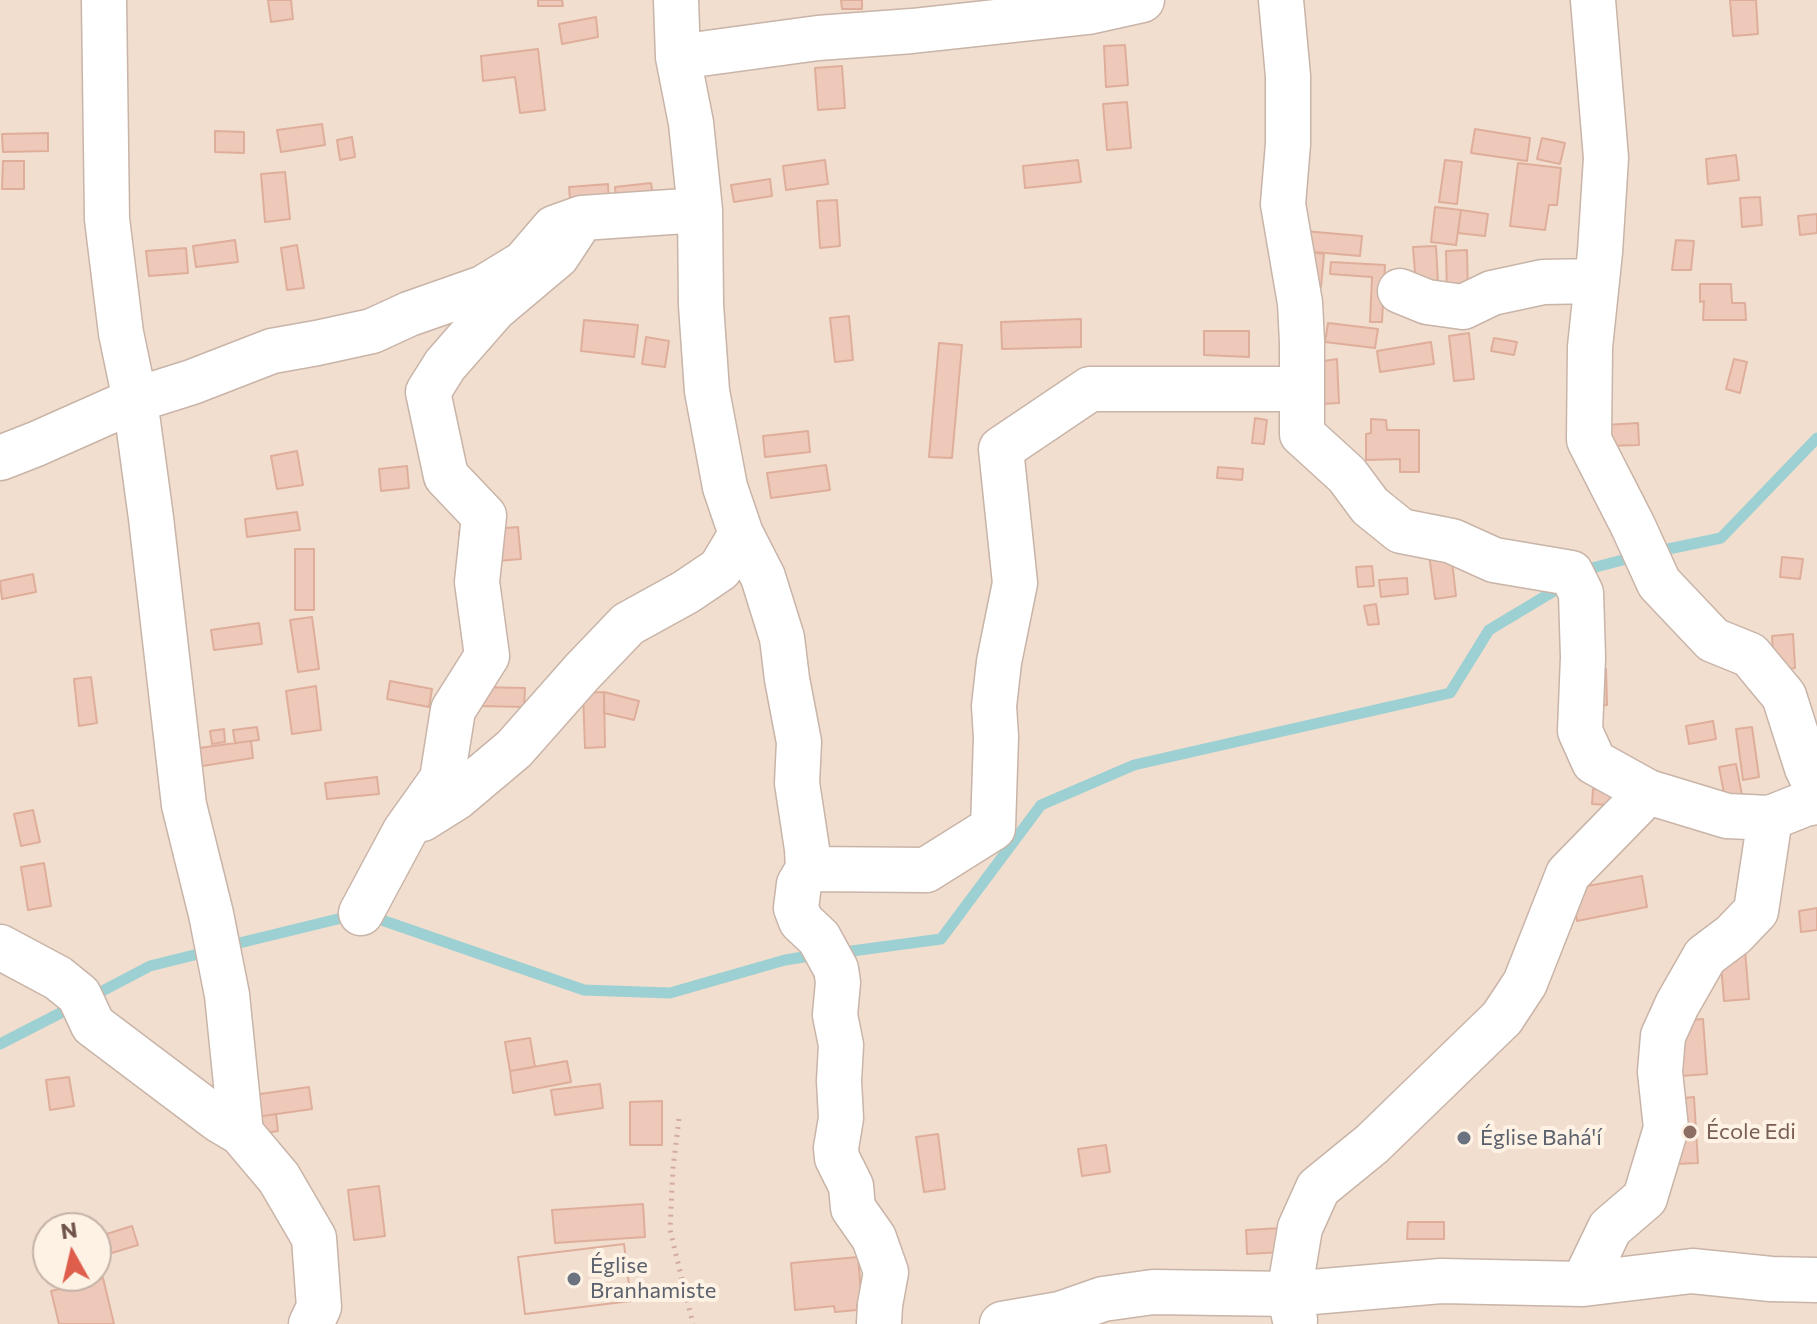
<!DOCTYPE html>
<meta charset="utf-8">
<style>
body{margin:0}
#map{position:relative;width:1817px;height:1324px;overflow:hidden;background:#faede0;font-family:Commissioner,sans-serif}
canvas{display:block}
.north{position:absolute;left:32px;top:1212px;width:80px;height:80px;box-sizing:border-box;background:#fef2e5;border:2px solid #c5b2a7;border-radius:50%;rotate:352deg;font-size:22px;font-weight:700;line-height:32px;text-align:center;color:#6f5349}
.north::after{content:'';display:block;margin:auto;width:28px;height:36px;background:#de5e4b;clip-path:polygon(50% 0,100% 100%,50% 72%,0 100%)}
</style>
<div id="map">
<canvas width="1817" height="1324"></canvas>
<div class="north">N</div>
</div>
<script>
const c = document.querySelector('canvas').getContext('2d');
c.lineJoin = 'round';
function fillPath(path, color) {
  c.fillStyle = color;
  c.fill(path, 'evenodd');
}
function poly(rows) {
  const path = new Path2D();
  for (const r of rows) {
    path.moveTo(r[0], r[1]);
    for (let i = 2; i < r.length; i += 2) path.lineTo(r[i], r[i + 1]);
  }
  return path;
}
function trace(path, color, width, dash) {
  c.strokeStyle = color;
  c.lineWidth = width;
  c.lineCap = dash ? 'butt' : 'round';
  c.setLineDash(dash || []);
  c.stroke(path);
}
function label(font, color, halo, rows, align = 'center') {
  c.font = font + ' Commissioner,sans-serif';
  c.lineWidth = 8;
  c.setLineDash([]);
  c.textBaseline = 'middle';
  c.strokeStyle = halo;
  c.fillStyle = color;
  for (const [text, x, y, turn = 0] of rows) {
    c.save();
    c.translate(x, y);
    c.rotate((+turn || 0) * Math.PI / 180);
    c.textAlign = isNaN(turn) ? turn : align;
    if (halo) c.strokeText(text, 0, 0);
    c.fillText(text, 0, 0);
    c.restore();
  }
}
const residential = poly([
 [0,0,1817,0,1817,1324,0,1324],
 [48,1228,96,1228,96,1276,48,1276]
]);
const stream = poly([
 [1654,552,1721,538,1817,438],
 [1582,574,1592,568,1638,556],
 [370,916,584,990,670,993,785,960,816,955],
 [227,946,354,915],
 [837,953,941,939,1041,805,1134,765,1450,693,1489,630,1564,585],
 [89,998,150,966,210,951],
 [0,1044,74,1006]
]);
const building = poly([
 [268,0,291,0,293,19,271,22,268,0],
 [538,0,562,0,563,6,538,6,538,0],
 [841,0,862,0,862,9,842,9,841,0],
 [1730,0,1756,0,1758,34,1733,36,1730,0],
 [596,17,598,37,562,44,559,24,596,17],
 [1125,45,1128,85,1106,87,1104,46,1125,45],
 [538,49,545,110,520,113,515,77,483,81,481,56,538,49],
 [842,66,845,108,818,110,815,68,842,66],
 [1127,102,1131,148,1107,150,1103,104,1127,102],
 [322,124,325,145,281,152,277,130,322,124],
 [1475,129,1530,138,1527,161,1471,153,1475,129],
 [215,131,244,132,244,153,215,152,215,131],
 [48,133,48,151,3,152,2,134,48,133],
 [352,137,355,157,340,160,337,140,352,137],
 [1542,138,1565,143,1560,164,1537,159,1542,138],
 [1736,155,1739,180,1708,184,1706,159,1736,155],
 [825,160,828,184,786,190,783,166,825,160],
 [1078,160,1081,182,1025,188,1023,166,1078,160],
 [1445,160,1462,162,1457,204,1439,202,1445,160],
 [3,161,24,161,24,189,2,189,3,161],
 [1518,163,1561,168,1557,205,1549,205,1545,230,1510,226,1518,163],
 [285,172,290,219,265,222,261,174,285,172],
 [770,179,772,196,734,202,731,185,770,179],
 [651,183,654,204,617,208,615,187,651,183],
 [608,184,609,209,571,212,569,187,608,184],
 [1760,197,1762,225,1742,227,1740,198,1760,197],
 [837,200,840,246,820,248,817,201,837,200],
 [1435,207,1461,210,1456,245,1431,242,1435,207],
 [1461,210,1488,214,1485,236,1458,233,1461,210],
 [1817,214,1817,233,1800,235,1798,216,1817,214],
 [1304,231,1362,236,1360,256,1302,251,1304,231],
 [235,240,238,262,196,267,193,246,235,240],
 [1676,240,1694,241,1691,270,1672,270,1676,240],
 [297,245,304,288,287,290,281,248,297,245],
 [1436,246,1438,283,1416,285,1413,247,1436,246],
 [186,248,188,273,149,276,146,251,186,248],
 [1467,250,1468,296,1447,296,1446,251,1467,250],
 [1311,252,1324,254,1321,287,1308,286,1311,252],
 [1331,262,1385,265,1382,322,1370,322,1372,277,1330,274,1331,262],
 [1700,284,1731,284,1732,303,1745,303,1746,320,1703,320,1704,301,1700,302,1700,284],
 [849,316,853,360,835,362,830,318,849,316],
 [1081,319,1081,347,1002,349,1001,322,1081,319],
 [584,320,638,325,634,357,581,351,584,320],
 [1328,323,1378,329,1375,348,1325,342,1328,323],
 [1204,331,1249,331,1249,357,1204,355,1204,331],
 [1469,333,1474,379,1454,381,1449,336,1469,333],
 [646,337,669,341,665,367,642,364,646,337],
 [1494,338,1517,342,1514,355,1491,351,1494,338],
 [1431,342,1434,364,1380,372,1377,351,1431,342],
 [939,343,962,345,952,458,929,457,939,343],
 [1337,359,1339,403,1319,404,1317,362,1337,359],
 [1734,359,1747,362,1740,393,1726,389,1734,359],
 [1255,418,1267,420,1264,444,1252,443,1255,418],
 [1371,419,1386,420,1387,430,1419,430,1419,472,1400,472,1400,459,1366,460,1366,434,1371,433,1371,419],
 [1638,423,1639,445,1607,446,1605,425,1638,423],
 [808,431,810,452,765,457,763,436,808,431],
 [297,451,303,485,277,489,271,456,297,451],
 [826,465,830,490,771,498,767,473,826,465],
 [407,466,409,488,381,491,379,469,407,466],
 [1218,467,1243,469,1242,480,1217,478,1218,467],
 [297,512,300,530,247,537,245,519,297,512],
 [518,527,521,559,463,564,459,532,518,527],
 [1450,544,1456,596,1435,599,1428,547,1450,544],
 [295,549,314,549,314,610,295,610,295,549],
 [1782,557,1803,559,1800,579,1780,577,1782,557],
 [1372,566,1374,586,1358,587,1356,567,1372,566],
 [33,574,36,592,2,599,0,581,33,574],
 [1407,578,1408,594,1381,597,1379,580,1407,578],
 [1376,604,1379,624,1368,625,1364,606,1376,604],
 [312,617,319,669,298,672,290,620,312,617],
 [259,623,262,644,214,650,211,630,259,623],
 [1793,634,1795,668,1774,670,1772,636,1793,634],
 [1590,669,1606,669,1607,705,1592,706,1590,669],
 [91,677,97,723,79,726,74,679,91,677],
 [390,681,432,689,429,707,387,699,390,681],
 [316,686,321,730,292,734,286,691,316,686],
 [479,687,525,688,524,707,479,706,479,687],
 [604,692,639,701,634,720,604,713,604,692],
 [604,692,605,747,585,748,583,693,604,692],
 [1713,721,1716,739,1689,744,1686,726,1713,721],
 [257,727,259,740,235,743,233,730,257,727],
 [1752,727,1759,777,1743,780,1736,729,1752,727],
 [224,729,225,742,212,744,210,731,224,729],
 [251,741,253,758,202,766,199,748,251,741],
 [1736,764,1743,800,1726,804,1719,767,1736,764],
 [377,777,379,794,327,799,325,783,377,777],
 [1593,789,1624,791,1623,806,1592,804,1593,789],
 [33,810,40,842,21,846,14,814,33,810],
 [44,863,51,906,28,910,21,867,44,863],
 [1642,876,1647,907,1577,921,1571,889,1642,876],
 [1817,908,1817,930,1801,932,1799,911,1817,908],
 [1745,950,1749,999,1724,1001,1720,952,1745,950],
 [1703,1019,1707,1074,1681,1076,1677,1021,1703,1019],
 [530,1038,535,1067,510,1071,505,1042,530,1038],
 [567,1061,571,1082,513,1093,510,1071,567,1061],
 [69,1077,74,1106,50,1110,46,1080,69,1077],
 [600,1084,603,1108,555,1115,551,1090,600,1084],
 [309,1087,312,1109,256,1117,253,1095,309,1087],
 [1694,1097,1698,1163,1675,1164,1672,1099,1694,1097],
 [662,1101,662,1145,630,1145,630,1102,662,1101],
 [276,1114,278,1131,259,1134,256,1117,276,1114],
 [938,1134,945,1189,924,1192,916,1137,938,1134],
 [1106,1145,1110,1172,1082,1176,1078,1149,1106,1145],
 [379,1186,385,1236,354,1240,348,1190,379,1186],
 [643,1204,645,1237,555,1243,552,1210,643,1204],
 [1408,1222,1444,1222,1444,1239,1407,1239,1408,1222],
 [132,1226,138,1245,102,1256,97,1237,132,1226],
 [1282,1228,1283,1252,1247,1254,1246,1230,1282,1228],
 [624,1244,631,1301,525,1314,518,1257,624,1244],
 [624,1244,631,1301,525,1314,518,1257,624,1244],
 [858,1257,862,1304,857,1304,857,1310,835,1312,834,1306,795,1310,791,1263,858,1257],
 [103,1278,114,1324,59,1324,51,1291,103,1278]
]);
const path = poly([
 [679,1119,673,1168,670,1230,693,1324]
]);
const minor = poly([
 [104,0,107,219,121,333,135,400,151,518,184,805,211,914,227,995,241,1133,279,1178,314,1238,319,1307,311,1324],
 [676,0,678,57,691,123,700,210,701,305,707,391,725,487,741,534,763,577,782,638,787,679,799,742,797,783,807,849,808,869,799,884,796,908,801,921,819,938,836,969,838,982,835,1015,841,1045,839,1081,841,1118,836,1148,837,1158,851,1186,853,1208,874,1238,886,1272,880,1305,879,1324],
 [1281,0,1288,76,1288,144,1283,204,1300,303,1302,342,1302,434,1347,475,1370,506,1401,531,1452,541,1494,560,1571,573,1581,593,1583,657,1580,731,1594,762,1648,792,1727,816,1770,818,1805,804,1817,802],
 [1593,0,1606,158,1600,252,1590,347,1589,440,1633,526,1659,583,1713,640,1750,655,1784,696,1807,768,1817,788],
 [678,57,818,38,912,31,1088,12,1142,0],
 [1400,291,1427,302,1463,307,1492,293,1543,282,1597,281],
 [0,458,36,444,135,400,192,382,272,351,317,343,372,331,409,314,483,288,524,263,554,228,582,218,700,210],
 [422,819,457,797,514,749,583,671,628,624,686,592,720,569,741,534],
 [808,869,926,870,993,828,996,737,994,706,999,662,1015,583,1001,449,1090,389,1302,389],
 [361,913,405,831,442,779,453,710,487,656,477,582,484,516,446,476,428,392,445,365,494,309,557,256,582,218],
 [0,947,58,978,79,995,93,1025,219,1120,241,1133],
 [1583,1284,1610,1228,1645,1198,1666,1128,1660,1072,1663,1036,1677,1005,1705,956,1733,935,1756,911,1770,818],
 [1295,1320,1289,1294,1300,1228,1318,1188,1372,1144,1502,1018,1525,983,1568,874,1648,792],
 [1002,1324,1060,1314,1103,1299,1153,1292,1289,1294,1441,1281,1583,1284,1692,1271,1771,1279,1817,1280]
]);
const markers = [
 [1690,1132,8,"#8d6e63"],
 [1464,1138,8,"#6b7280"],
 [574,1279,8,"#6b7280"]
];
const educationNames = [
 ["École Edi",1706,1132]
];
const worshipNames = [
 ["Église Bahá'í",1480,1138],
 ["Église",590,1266],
 ["Branhamiste",590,1291]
];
fillPath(residential, '#f1decf');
trace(stream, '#9dd0d3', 11);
fillPath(building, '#eec9b9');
trace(building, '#dfae9b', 2);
trace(minor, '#c9b4a8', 47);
trace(path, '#d2ac9d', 5, [2, 6]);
trace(minor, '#fff', 44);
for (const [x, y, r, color] of markers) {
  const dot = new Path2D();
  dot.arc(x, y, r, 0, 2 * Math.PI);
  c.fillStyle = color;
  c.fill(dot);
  trace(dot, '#fef2e5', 3);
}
label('22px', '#785e54', '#fef2e5', educationNames, 'left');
label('22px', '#5b616d', '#fef2e5', worshipNames, 'left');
</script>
